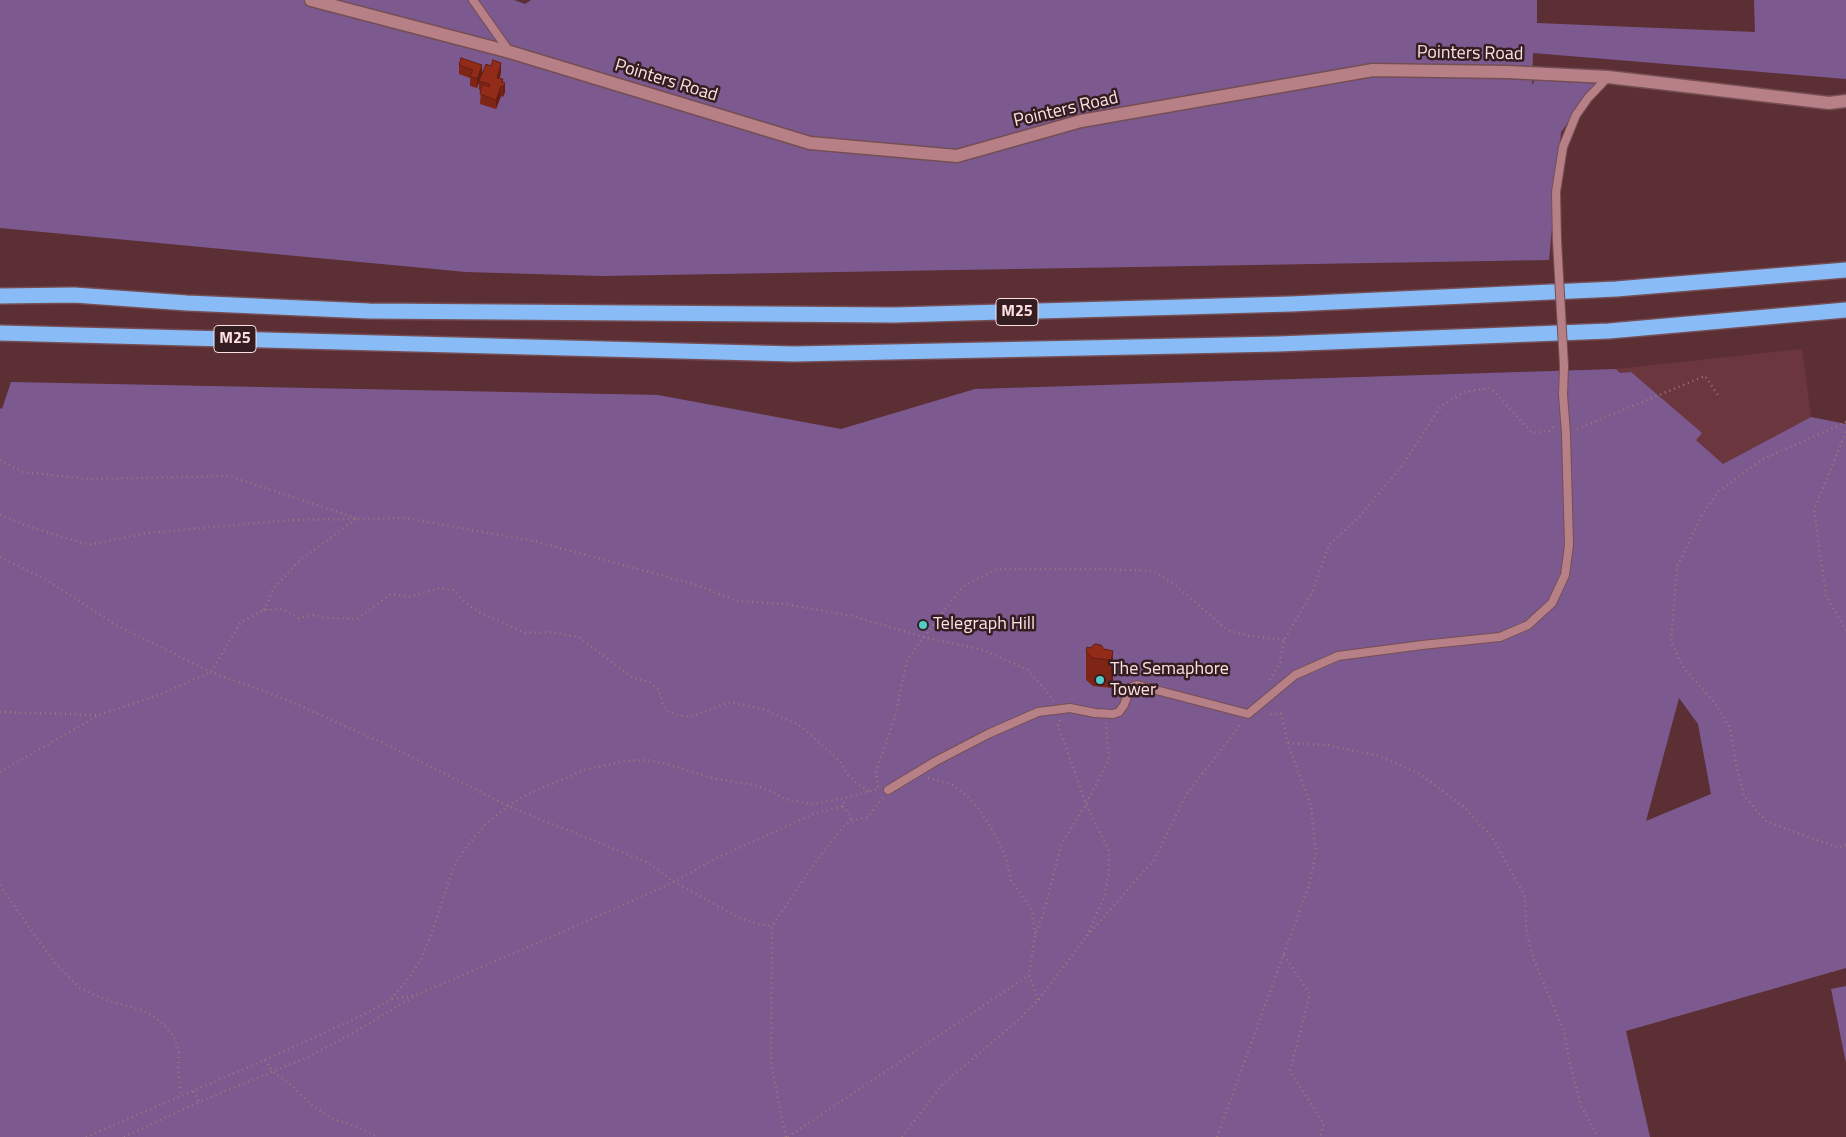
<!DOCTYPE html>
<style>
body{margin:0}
canvas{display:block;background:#5c2f35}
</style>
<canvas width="1846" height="1137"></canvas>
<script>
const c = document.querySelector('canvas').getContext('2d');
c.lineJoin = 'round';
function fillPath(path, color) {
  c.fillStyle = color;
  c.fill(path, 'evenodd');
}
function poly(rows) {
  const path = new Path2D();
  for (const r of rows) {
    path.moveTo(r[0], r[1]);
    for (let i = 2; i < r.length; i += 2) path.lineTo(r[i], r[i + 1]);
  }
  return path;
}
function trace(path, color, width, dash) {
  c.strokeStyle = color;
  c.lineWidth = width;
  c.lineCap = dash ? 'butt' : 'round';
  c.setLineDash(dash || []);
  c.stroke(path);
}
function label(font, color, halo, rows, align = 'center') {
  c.font = font + ' "Titillium Web",sans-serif';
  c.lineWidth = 5;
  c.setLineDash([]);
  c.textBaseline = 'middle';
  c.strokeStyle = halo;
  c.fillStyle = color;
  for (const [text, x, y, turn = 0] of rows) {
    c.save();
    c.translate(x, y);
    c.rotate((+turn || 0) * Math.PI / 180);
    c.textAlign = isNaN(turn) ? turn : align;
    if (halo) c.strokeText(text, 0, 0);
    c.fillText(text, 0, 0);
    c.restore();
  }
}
const built = poly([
 [1802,349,1811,417,1723,464,1616,369]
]);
const green = poly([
 [0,0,514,0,525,4,531,0,1537,0,1537,23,1755,32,1754,0,1846,0,1846,79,1533,53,1532,85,1535,80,1577,80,1576,83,1598,82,1561,132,1549,260,601,276,466,272,0,228],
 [1616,369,1620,373,1631,372,1702,433,1696,440,1723,464,1811,417,1846,424,1846,968,1626,1031,1650,1137,0,1137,0,408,2,409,11,382,658,395,841,429,975,389],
 [1679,698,1698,724,1711,794,1646,821],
 [1846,986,1846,1063,1831,989]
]);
const path = poly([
 [1846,422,1761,460,1719,491,1702,515,1677,567,1671,642,1683,667,1715,703,1730,728,1736,764,1744,796,1767,822,1839,848,1846,844],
 [1577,429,1705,376,1720,398],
 [1846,432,1814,510,1826,596,1846,630],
 [0,460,23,472,89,479,229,476,356,518],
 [0,515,31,527,89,545,148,533,290,520,406,518,538,542,697,585,736,601,785,604,852,616,924,637,983,650,1028,670,1054,700],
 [0,557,47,580,116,625,211,672,280,697,392,747,508,806,649,863,674,882,738,917,757,924,772,926],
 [264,610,274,588,301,559,356,519],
 [1270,680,1280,662,1284,640,1312,593,1329,545,1359,517,1402,466,1441,406,1464,392,1491,388,1532,433,1549,431,1554,426],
 [0,712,98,715],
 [1060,720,1058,725,1086,804,1109,851,1109,875,1103,900,1087,936],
 [1288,743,1328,745,1379,756,1420,774,1464,807,1492,837,1525,897,1526,930,1534,960,1564,1031,1570,1064,1581,1106,1598,1137],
 [0,772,99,715,159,695,211,672,241,622,264,610,282,609,299,618,314,615,326,618,357,619,391,594,408,597,440,588,453,590,466,603,479,612,525,633,551,632,579,637,633,678,650,682,659,690,663,705,667,711,677,715,690,717,730,702,763,709,799,725,840,761,848,775,858,784,870,792],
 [928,778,953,785,966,795,980,810,1001,845,1006,858,1011,880,1032,910,1035,934],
 [878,787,876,772,895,717,907,660,942,613,964,586,997,569,1105,569,1153,571,1177,586,1227,630,1249,636,1284,640],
 [843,806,850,815,851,821],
 [0,885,38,940,57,965,80,988,109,1001,142,1010,156,1018,166,1027,174,1037,179,1051,178,1067,181,1096],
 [1284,955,1310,994,1290,1071,1324,1124,1320,1137],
 [392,999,416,995,540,942,674,882,713,860,813,814,843,806,845,799],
 [1038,1000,1029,975,1035,935,1044,912,1061,845,1086,804,1109,759,1106,723],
 [265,1060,272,1071,290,1084,311,1104,333,1119,358,1127,378,1137],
 [194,1091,199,1102,308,1057,353,1033,413,997],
 [86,1137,265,1060,365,1014,390,1000,409,978,421,959,430,938,454,866,467,846,485,825,508,806,526,795,585,770,624,761,647,760,666,764,716,779,754,785,773,792,784,799,812,804,845,798,878,789],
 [124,1137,199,1102],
 [786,1137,771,1065,772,926,819,857,842,828,851,821,868,817,883,798],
 [788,1137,1029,975],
 [902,1137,942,1085,1016,1022,1038,1000,1087,936,1154,860,1186,795,1241,724],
 [1217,1137,1309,885,1316,853,1311,806,1288,743,1281,714,1267,714]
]);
const lane = poly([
 [473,0,509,51],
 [1557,241,1556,192,1563,147,1576,115,1588,98,1608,77],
 [888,790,936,761,988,734,1038,712,1070,708,1095,713,1113,714,1119,712,1124,705,1130,688,1137,685,1248,714,1295,675,1338,656,1422,645,1500,637,1528,625,1552,603,1565,575,1569,545,1566,433,1563,395,1564,366]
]);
const street = poly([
 [311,0,510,52,810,143,957,156,1081,121,1373,70,1507,72,1608,77,1829,103,1846,101]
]);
const highway = poly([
 [0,296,74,295,187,303,369,311,894,315,1291,304,1616,289,1846,270],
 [0,333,794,354,1278,344,1609,331,1846,310]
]);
const laneBridge = poly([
 [1557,241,1564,366]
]);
const wall = poly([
 [461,58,482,74,501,72,500,78,503,82,505,92,503,97,501,96,496,109,480,104,481,91,479,90,479,82,477,88,470,86,470,78,459,74,459,65],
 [1104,649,1113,651,1113,679,1111,688,1093,686,1086,680,1086,652]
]);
const shadedWall = poly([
 [501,63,501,72,497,87,497,78],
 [482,65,482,75,477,88,477,79],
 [503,79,503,87,505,83,505,92,503,97,502,82],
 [501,86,501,96,496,109,496,100],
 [1113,651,1113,679,1111,688,1111,660]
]);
const building = poly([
 [461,58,482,65,477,79,470,76,473,70,459,65,461,58],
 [493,60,501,63,497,78,503,79,502,82,505,83,503,87,501,86,496,100,480,94,482,84,489,87,490,84,479,81,486,64,491,66,493,60],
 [1095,644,1101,645,1104,649,1113,651,1111,660,1093,658,1086,652,1087,647,1090,648,1095,644]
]);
const markers = [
 [923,625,5,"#53cdca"],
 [1100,680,5,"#53cdca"]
];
const shields = [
 [1017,312,42],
 [235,339,42]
];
const shieldNames = [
 ["M25",1017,312],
 ["M25",235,339]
];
const streetNames = [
 ["Pointers Road",1470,54,1],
 ["Pointers Road",666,81,17],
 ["Pointers Road",1066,110,-13]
];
const poiNames = [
 ["Telegraph Hill",933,625],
 ["The Semaphore",1110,670],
 ["Tower",1110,691]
];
fillPath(built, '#6c363e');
fillPath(green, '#7c5a90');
trace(lane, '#754e54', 10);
trace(street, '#754e54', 15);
trace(highway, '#754e54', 18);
trace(path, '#9e777b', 2.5, [1, 4]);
trace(lane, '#b68086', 8);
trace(street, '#b68086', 12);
trace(highway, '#89bcf7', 15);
trace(laneBridge, '#754e54', 10, []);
trace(laneBridge, '#b68086', 8);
fillPath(wall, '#7e2516');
fillPath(shadedWall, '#671e12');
fillPath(building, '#932b19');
trace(building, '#671e12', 1);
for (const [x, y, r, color] of markers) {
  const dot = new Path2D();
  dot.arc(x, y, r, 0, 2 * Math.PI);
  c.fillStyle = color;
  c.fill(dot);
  trace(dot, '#341e21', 2);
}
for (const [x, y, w] of shields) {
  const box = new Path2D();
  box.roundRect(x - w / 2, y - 13.5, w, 27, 4);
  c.fillStyle = '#341e21';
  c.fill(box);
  trace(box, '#ffe1e3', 1);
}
label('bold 16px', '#ffe1e3', null, shieldNames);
label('18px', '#ffe1e3', '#341e21', streetNames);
label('18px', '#ffe1e3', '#341e21', poiNames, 'left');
</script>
